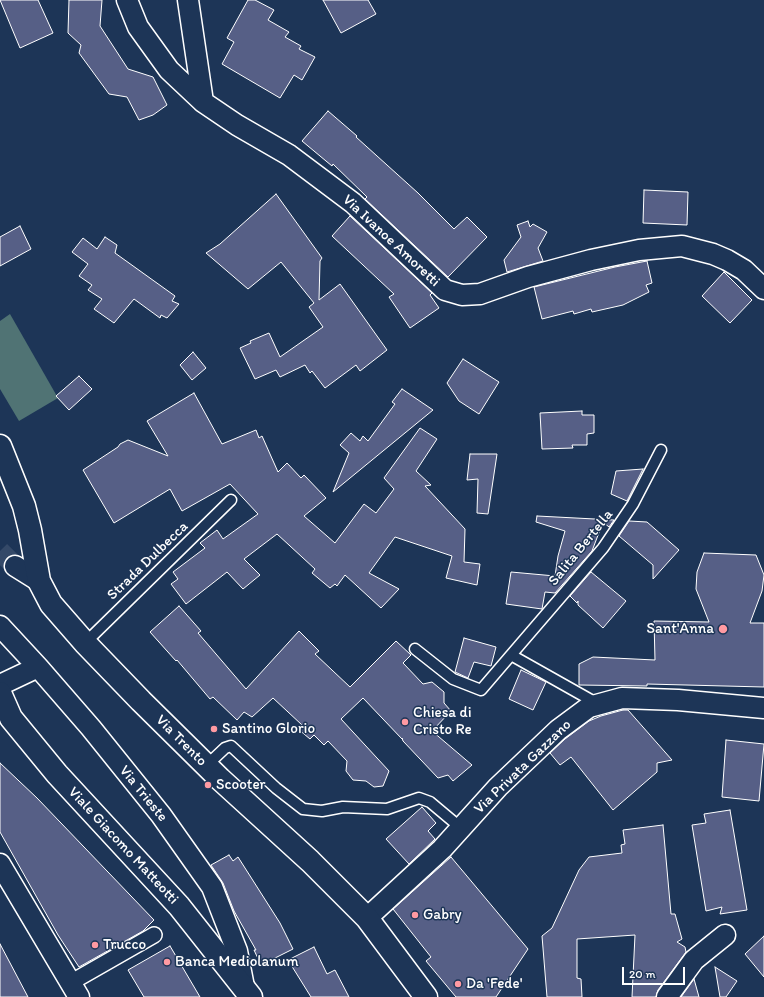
<!DOCTYPE html>
<style>
body{margin:0}
#map{position:relative;width:764px;height:997px;overflow:hidden;background:#1d3557;font-family:Itim,sans-serif}
canvas{display:block}
.scale{position:absolute;left:622px;top:967px;width:63px;height:18px;box-sizing:border-box;border:2px solid #fff;border-top:0;padding-left:5px;font-size:12px;line-height:14px;white-space:nowrap;color:#fff;-webkit-text-stroke:3px #1d3557;paint-order:stroke}
</style>
<div id="map">
<canvas width="764" height="997"></canvas>
<div class="scale">20 m</div>
</div>
<script>
const c = document.querySelector('canvas').getContext('2d');
c.lineJoin = 'round';
function fillPath(path, color) {
  c.fillStyle = color;
  c.fill(path, 'evenodd');
}
function poly(rows) {
  const path = new Path2D();
  for (const r of rows) {
    path.moveTo(r[0], r[1]);
    for (let i = 2; i < r.length; i += 2) path.lineTo(r[i], r[i + 1]);
  }
  return path;
}
function trace(path, color, width, dash) {
  c.strokeStyle = color;
  c.lineWidth = width;
  c.lineCap = dash ? 'butt' : 'round';
  c.setLineDash(dash || []);
  c.stroke(path);
}
function label(font, color, halo, rows, align = 'center') {
  c.font = font + ' Itim,sans-serif';
  c.lineWidth = 3;
  c.setLineDash([]);
  c.textBaseline = 'middle';
  c.strokeStyle = halo;
  c.fillStyle = color;
  for (const [text, x, y, turn = 0] of rows) {
    c.save();
    c.translate(x, y);
    c.rotate((+turn || 0) * Math.PI / 180);
    c.textAlign = isNaN(turn) ? turn : align;
    if (halo) c.strokeText(text, 0, 0);
    c.fillText(text, 0, 0);
    c.restore();
  }
}
const green = poly([
 [10,314,58,398,19,421,0,389,0,321]
]);
const building = poly([
 [0,0,38,0,53,33,20,48,0,0],
 [69,0,102,0,100,26,128,69,153,77,167,105,153,115,139,120,127,97,109,94,79,53,81,45,68,33,69,0],
 [248,0,255,0,274,10,268,20,289,32,285,37,301,46,299,49,315,57,302,80,294,75,280,98,222,64,234,42,227,38,248,0],
 [323,0,368,0,376,14,341,33,323,0],
 [328,111,357,136,356,137,418,193,454,229,467,217,487,237,448,277,365,199,367,197,333,164,332,166,302,141,328,111],
 [644,190,688,192,687,225,643,223,644,190],
 [276,194,322,258,320,261,319,300,340,284,387,350,360,371,356,365,325,388,312,371,310,373,305,365,280,377,276,370,255,379,240,348,251,343,250,341,269,333,280,357,323,327,309,307,314,303,281,262,248,289,206,253,220,244,276,194],
 [350,216,432,293,430,295,439,308,410,328,389,297,394,294,332,236,350,216],
 [528,221,530,227,533,224,547,232,538,248,543,261,507,272,504,260,521,237,517,225,528,221],
 [20,226,31,249,0,266,0,237,20,226],
 [105,237,117,245,115,253,175,296,172,301,179,304,167,318,161,315,160,318,134,299,114,323,94,309,102,299,88,290,92,285,79,276,88,264,72,252,83,238,97,249,105,237],
 [647,261,652,283,646,285,649,292,623,305,592,312,591,309,574,314,573,311,542,319,534,287,615,267,647,261],
 [724,272,752,300,730,323,702,296,724,272],
 [193,352,206,368,192,380,180,365,193,352],
 [463,359,499,382,479,414,459,401,447,383,463,359],
 [79,376,92,389,69,410,56,396,79,376],
 [402,389,433,410,333,492,349,453,340,445,351,433,360,441,363,436,368,441,395,404,392,402,402,389],
 [194,393,222,444,256,430,259,438,262,436,278,472,287,463,301,478,304,475,326,498,304,516,335,543,364,504,376,513,394,489,384,478,420,428,437,439,416,471,431,485,425,486,465,529,464,562,480,564,477,585,446,578,452,556,395,537,369,573,399,589,381,608,345,575,337,586,335,584,330,588,312,573,315,569,277,534,244,559,260,575,243,589,227,572,186,604,171,584,178,579,173,572,205,548,200,543,217,530,223,539,258,514,230,484,182,511,170,489,114,523,83,470,118,447,120,444,128,440,168,456,147,421,194,393],
 [582,411,582,415,594,415,594,433,587,434,587,445,572,445,573,448,542,449,540,413,582,411],
 [470,454,497,454,488,514,477,513,478,479,467,480,470,454],
 [643,469,627,501,611,494,616,471,643,469],
 [537,516,614,520,609,527,603,522,592,551,555,593,545,592,542,609,506,604,511,572,555,576,558,556,565,531,536,522,537,516],
 [629,521,647,522,679,550,653,579,653,565,619,536,629,521],
 [704,553,756,555,764,575,762,591,750,623,764,623,764,687,647,684,647,686,579,685,579,664,593,657,655,660,654,621,709,622,696,589,697,572,704,553],
 [591,572,626,601,603,628,578,605,578,601,577,603,570,596,591,572],
 [179,606,201,631,198,633,246,689,299,631,319,651,315,654,350,687,396,641,411,655,403,663,423,684,432,682,444,692,444,703,451,711,432,731,472,765,453,781,448,775,438,778,403,741,402,738,402,739,363,698,341,719,389,771,383,786,374,787,366,781,353,780,346,771,347,761,328,741,324,745,314,735,310,739,298,729,302,725,273,698,252,717,244,712,237,720,213,697,210,699,177,660,176,661,150,632,179,606],
 [464,638,496,647,491,666,474,662,468,678,455,672,464,638],
 [521,670,546,682,533,710,509,699,521,670],
 [623,710,628,710,672,760,657,763,657,772,613,810,571,757,560,765,550,753,565,739,589,721,601,716,623,710],
 [726,740,764,744,759,801,722,797,726,740],
 [0,763,37,798,154,920,143,931,79,967,58,935,0,832,0,763],
 [422,807,436,823,428,831,435,839,409,864,386,839,422,807],
 [730,810,747,910,720,914,722,907,706,911,692,825,706,823,704,814,730,810],
 [663,825,671,914,675,914,682,939,677,942,685,947,686,952,658,990,656,997,632,997,635,935,577,939,577,978,581,979,582,997,547,997,542,936,552,928,579,870,589,857,622,853,621,845,625,844,623,830,663,825],
 [229,855,233,861,238,857,280,923,293,949,261,965,254,950,256,950,234,911,223,883,211,865,229,855],
 [451,857,528,949,496,997,456,997,426,961,431,957,393,909,451,857],
 [764,936,764,977,745,954,764,936],
 [0,944,28,997,0,997,0,944],
 [170,946,200,997,144,997,128,970,170,946],
 [314,947,327,974,335,970,349,997,311,997,288,960,314,947],
 [715,967,737,981,726,997,720,997,715,967],
 [694,979,699,997,681,997,694,979]
]);
const minorTunnel = poly([
 [0,551,15,566]
]);
const service = poly([
 [85,643,231,500],
 [415,649,453,679,481,690,511,655],
 [598,704,511,655,603,548,633,504,661,450],
 [206,766,225,748,231,746,276,788,303,809,322,811,343,807,387,809,419,798,430,802,461,828]
]);
const pedestrian = poly([
 [70,983,154,935]
]);
const minor = poly([
 [127,0,138,27,169,70,203,102,237,125,289,155,353,203,445,290,462,295,480,294,528,277,591,260,639,250,682,246,713,254,727,260,744,270,764,289],
 [188,0,203,102],
 [15,566,39,581],
 [0,626,38,667,91,728,161,815,212,887,237,951,244,987],
 [0,685,38,667],
 [0,864,79,997],
 [367,918,442,849,498,787,558,730,589,707,622,698,678,700,764,708],
 [667,997,694,960,725,935]
]);
const secondary = poly([
 [0,446,24,506,30,530,39,581,51,604,85,643,141,701,220,779,310,861,367,918,426,997]
]);
const primary = poly([
 [0,693,11,718,57,774,179,906,251,997]
]);
const markers = [
 [723,629,5,"#ff9aa2"],
 [405,722,4,"#ff9aa2"],
 [214,729,4,"#ff9aa2"],
 [208,785,4,"#ff9aa2"],
 [415,915,4,"#ff9aa2"],
 [95,945,4,"#ff9aa2"],
 [167,962,4,"#ff9aa2"],
 [458,984,4,"#ff9aa2"]
];
const streetNames = [
 ["Via Ivanoe Amoretti",391,241,43],
 ["Salita Bertella",581,548,-51],
 ["Strada Dulbecca",148,561,-44],
 ["Via Trento",181,741,45],
 ["Via Privata Gazzano",523,767,-44],
 ["Via Trieste",143,794,51],
 ["Viale Giacomo Matteotti",123,846,47]
];
const poiNames = [
 ["Sant'Anna",714,629,"right"],
 ["Chiesa di",413,713],
 ["Cristo Re",413,730],
 ["Santino Glorio",222,729],
 ["Scooter",216,785],
 ["Gabry",423,915],
 ["Trucco",103,945],
 ["Banca Mediolanum",175,962],
 ["Da 'Fede'",466,984]
];
fillPath(green, '#507374');
fillPath(building, '#565f86');
trace(building, '#fff', 1);
trace(minorTunnel, '#344968', 20, [20, 10]);
trace(service, '#fff', 13);
trace(pedestrian, '#fff', 18);
trace(minor, '#fff', 23);
trace(secondary, '#fff', 25);
trace(primary, '#fff', 25);
trace(service, '#1d3557', 10);
trace(pedestrian, '#1d3557', 15);
trace(minor, '#1d3557', 20);
trace(secondary, '#1d3557', 22);
trace(primary, '#1d3557', 22);
for (const [x, y, r, color] of markers) {
  const dot = new Path2D();
  dot.arc(x, y, r, 0, 2 * Math.PI);
  c.fillStyle = color;
  c.fill(dot);
  trace(dot, '#1d3557', 1.5);
}
label('15px', '#fff', '#1d3557', streetNames);
label('15px', '#fff', '#1d3557', poiNames, 'left');
</script>
